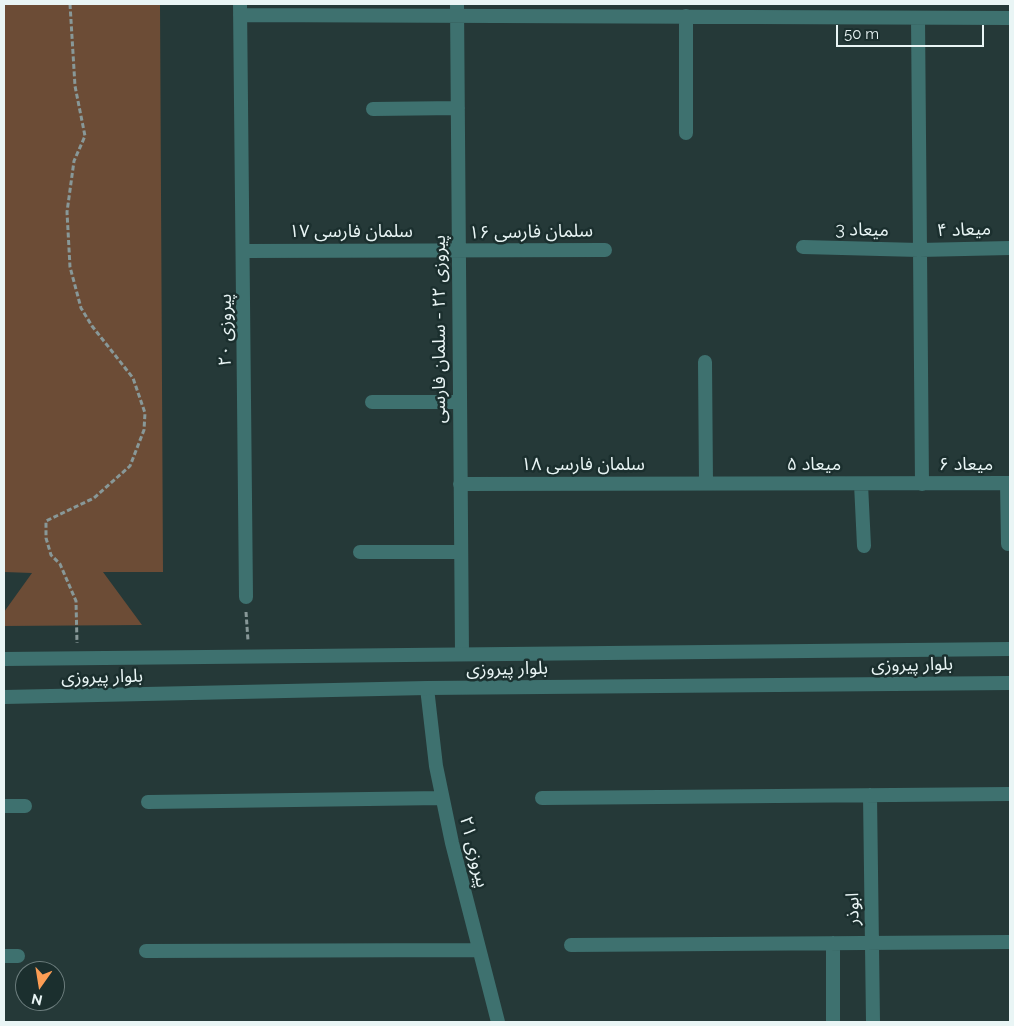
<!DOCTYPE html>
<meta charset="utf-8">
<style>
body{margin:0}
#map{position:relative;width:1014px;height:1026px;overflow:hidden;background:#253938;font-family:Raleway,sans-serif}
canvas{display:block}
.frame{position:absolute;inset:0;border:5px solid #e9f5f5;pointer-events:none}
.north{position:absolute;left:15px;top:961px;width:50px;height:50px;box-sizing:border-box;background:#1b2f2e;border:1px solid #6d7e7e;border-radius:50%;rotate:193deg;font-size:14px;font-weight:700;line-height:20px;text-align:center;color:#e9f5f5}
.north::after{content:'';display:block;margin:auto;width:18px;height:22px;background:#fc9d54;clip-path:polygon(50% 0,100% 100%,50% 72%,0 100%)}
.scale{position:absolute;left:836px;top:25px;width:148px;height:22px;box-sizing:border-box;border:2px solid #e9f5f5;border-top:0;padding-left:6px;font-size:15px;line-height:18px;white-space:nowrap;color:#e9f5f5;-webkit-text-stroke:4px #1b2f2e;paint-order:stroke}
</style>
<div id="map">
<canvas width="1014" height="1026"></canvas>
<div class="frame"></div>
<div class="north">N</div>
<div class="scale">50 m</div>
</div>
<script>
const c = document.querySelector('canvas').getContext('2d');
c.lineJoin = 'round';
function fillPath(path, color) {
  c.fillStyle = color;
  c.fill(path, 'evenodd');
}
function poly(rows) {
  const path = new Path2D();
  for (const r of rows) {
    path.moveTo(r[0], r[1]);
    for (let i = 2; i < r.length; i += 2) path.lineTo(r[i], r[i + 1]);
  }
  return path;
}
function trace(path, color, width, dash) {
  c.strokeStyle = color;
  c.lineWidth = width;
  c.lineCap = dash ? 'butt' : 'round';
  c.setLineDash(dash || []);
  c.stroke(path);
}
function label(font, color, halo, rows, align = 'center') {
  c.font = font + ' Raleway,"Noto Sans Arabic",sans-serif';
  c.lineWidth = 5;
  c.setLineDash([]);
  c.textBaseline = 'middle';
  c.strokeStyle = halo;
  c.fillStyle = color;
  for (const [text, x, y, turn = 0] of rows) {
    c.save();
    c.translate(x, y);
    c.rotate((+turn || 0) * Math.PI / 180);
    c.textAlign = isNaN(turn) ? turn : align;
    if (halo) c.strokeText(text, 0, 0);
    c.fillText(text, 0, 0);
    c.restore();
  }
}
const green = poly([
 [4,4,160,4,163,572,103,572,142,625,4,626,4,612,32,573,4,572]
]);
const path = poly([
 [70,4,75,86,85,136,74,161,67,212,70,267,81,308,92,326,133,378,145,413,144,430,130,466,94,498,46,521,46,538,51,555,60,564,76,601,77,643],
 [246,612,248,641]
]);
const minor = poly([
 [240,4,246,597],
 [457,4,462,654],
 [240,15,1010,18],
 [686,16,686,133],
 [918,18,922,484],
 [373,109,458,108],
 [803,247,919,250,1010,248],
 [244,251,605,250],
 [705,362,706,483],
 [372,402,460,402],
 [1007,483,1008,544],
 [460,484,1010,483],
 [861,484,864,546],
 [360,552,461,552],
 [427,688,436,766,452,843,498,1022],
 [870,795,873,1022],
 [542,798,1010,794],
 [148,802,442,798],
 [4,806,25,806],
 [833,943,833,1022],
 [571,945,1010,942],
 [146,951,479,950],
 [4,956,18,956]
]);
const tertiary = poly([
 [4,659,1010,649],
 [4,697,427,688,1010,683]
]);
const streetNames = [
 ["میعاد 3",862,230,1],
 ["میعاد ۴",964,230,-2],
 ["سلمان فارسی ۱۷",351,232],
 ["سلمان فارسی ۱۶",531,232,-1],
 ["پیروزی ۲۲ - سلمان فارسی",440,329,-90],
 ["پیروزی ۲۰",226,330,-90],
 ["سلمان فارسی ۱۸",583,465],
 ["میعاد ۵",814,465],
 ["میعاد ۶",966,465],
 ["بلوار پیروزی",912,665,-1],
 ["بلوار پیروزی",507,669,-1],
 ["بلوار پیروزی",102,677,-1],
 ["پیروزی ۲۱",474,852,76],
 ["ابوذر",853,909,-91]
];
fillPath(green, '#6c4c36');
trace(path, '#889898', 3, [5, 2.5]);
trace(minor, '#3e716f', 14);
trace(tertiary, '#3e716f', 14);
label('18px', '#e9f5f5', '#1b2f2e', streetNames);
</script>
